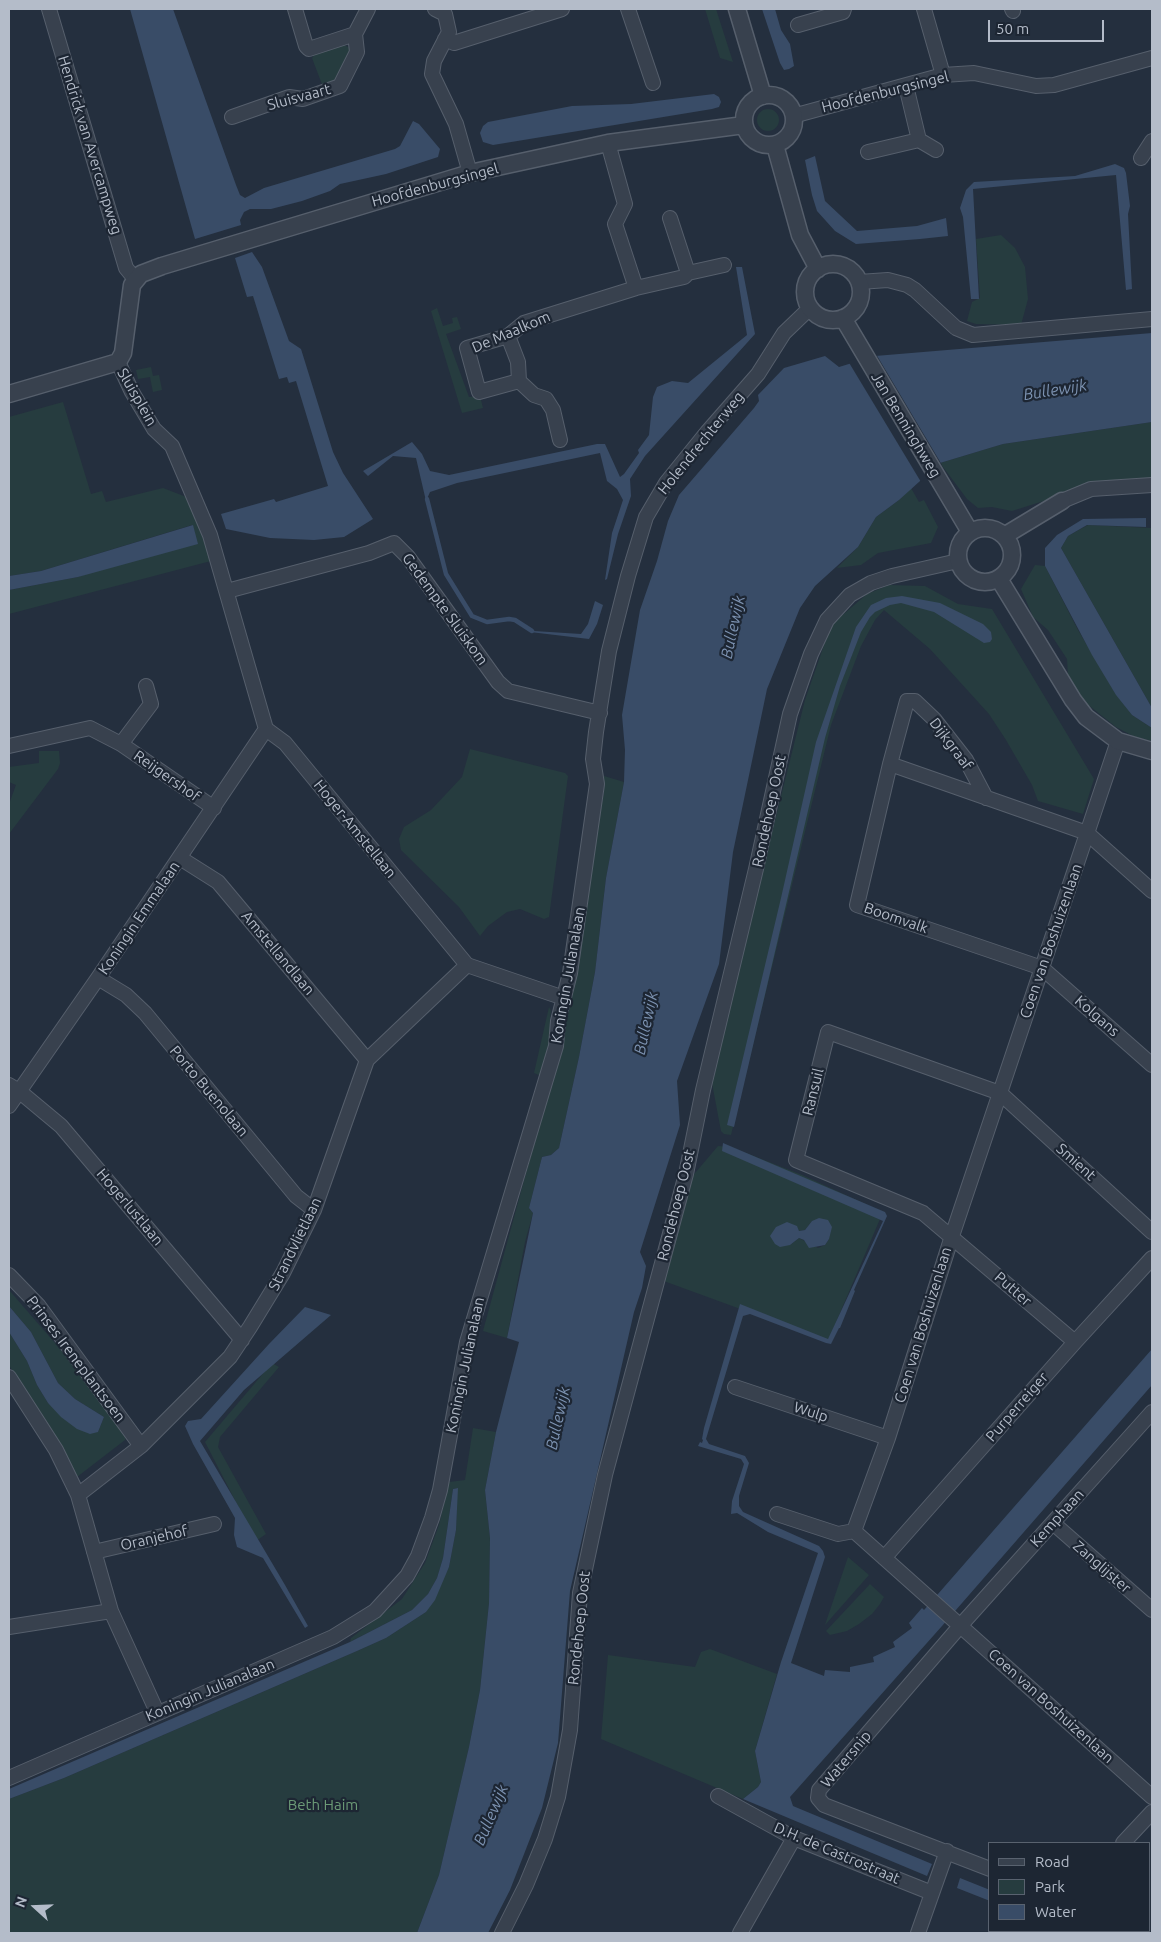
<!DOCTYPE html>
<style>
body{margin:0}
#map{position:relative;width:1161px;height:1942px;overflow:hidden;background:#242f3e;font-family:Ubuntu,sans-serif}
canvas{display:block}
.frame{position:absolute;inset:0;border:10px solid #b4bcc9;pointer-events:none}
.legend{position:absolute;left:988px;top:1842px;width:162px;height:90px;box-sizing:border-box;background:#1d2633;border:1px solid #59626f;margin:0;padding:6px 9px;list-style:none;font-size:15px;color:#b4bcc9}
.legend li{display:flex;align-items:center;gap:10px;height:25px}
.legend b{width:25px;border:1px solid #59626f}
.north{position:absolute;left:10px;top:1882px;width:50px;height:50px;-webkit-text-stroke:4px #1d2633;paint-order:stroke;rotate:290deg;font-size:14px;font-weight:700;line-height:20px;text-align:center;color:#b4bcc9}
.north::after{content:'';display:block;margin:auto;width:18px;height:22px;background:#b4bcc9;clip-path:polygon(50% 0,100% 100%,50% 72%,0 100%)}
.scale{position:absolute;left:988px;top:20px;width:116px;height:22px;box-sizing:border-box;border:2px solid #b4bcc9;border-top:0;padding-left:6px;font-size:15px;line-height:18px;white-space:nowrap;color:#b4bcc9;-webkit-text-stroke:4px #1d2633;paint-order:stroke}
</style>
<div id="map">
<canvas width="1161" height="1942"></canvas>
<div class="frame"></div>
<ul class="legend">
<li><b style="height:6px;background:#38414e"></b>Road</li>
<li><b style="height:14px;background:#263c3f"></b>Park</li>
<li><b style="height:14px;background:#394c67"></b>Water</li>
</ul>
<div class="north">N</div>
<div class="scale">50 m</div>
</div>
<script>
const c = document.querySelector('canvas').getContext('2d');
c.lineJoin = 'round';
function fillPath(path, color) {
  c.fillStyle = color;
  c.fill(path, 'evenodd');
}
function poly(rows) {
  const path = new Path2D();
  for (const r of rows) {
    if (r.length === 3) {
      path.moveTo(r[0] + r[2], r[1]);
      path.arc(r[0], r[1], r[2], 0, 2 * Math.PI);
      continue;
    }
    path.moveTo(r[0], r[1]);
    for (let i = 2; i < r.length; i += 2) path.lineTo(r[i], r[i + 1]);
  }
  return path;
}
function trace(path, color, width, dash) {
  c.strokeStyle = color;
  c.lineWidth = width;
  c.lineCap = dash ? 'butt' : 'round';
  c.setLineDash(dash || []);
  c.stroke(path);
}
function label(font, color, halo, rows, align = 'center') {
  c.font = font + ' Ubuntu,sans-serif';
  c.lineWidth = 4.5;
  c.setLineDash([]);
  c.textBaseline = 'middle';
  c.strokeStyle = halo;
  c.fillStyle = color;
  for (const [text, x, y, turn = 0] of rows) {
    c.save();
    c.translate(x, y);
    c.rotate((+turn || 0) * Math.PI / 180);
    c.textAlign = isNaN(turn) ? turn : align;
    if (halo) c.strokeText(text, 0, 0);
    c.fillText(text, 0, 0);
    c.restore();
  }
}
const green = poly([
 [705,9,716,9,733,62,720,58],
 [342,44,350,48,351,53,336,82,323,87,312,58,315,54],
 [768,120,11],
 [1001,235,1015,248,1025,267,1028,299,1021,325,976,324,967,321,972,302,980,298,976,239],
 [437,308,443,326,453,323,452,318,457,317,461,329,446,334,469,397,480,396,483,408,462,413,431,311],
 [151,367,153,376,159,375,162,390,153,392,150,377,138,379,136,370],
 [63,402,91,494,102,491,106,502,163,488,189,498,211,561,9,614,9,590,78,577,195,533,192,525,41,571,9,576,9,417],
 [1152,422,1152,478,1087,483,1050,499,1012,511,992,507,978,508,967,499,940,463,1003,444],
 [911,488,919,502,924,500,938,527,931,543,878,553,861,565,837,568,858,547,876,517,899,500],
 [1088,525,1152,528,1152,708,1061,548,1068,536],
 [1035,565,1045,566,1078,630,1116,694,1132,715,1152,728,1152,741,1133,736,1116,727,1082,700,1068,676,1067,659,1048,630,1033,617,1021,589],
 [889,585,925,586,958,604,992,609,1094,779,1083,814,1038,801,1032,785,1006,740,989,714,930,649,884,610,875,620,861,646,831,725,731,1135,724,1134,721,1131,711,1078,805,700,831,625,867,594],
 [470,749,565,773,568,776,549,917,544,919,520,909,507,912,488,926,480,936,459,907,401,850,399,839,404,827,431,810,462,777],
 [39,751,59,751,60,763,58,769,9,834,9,804,16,785,9,782,9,767,39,763],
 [604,776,624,782,606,878,595,972,579,1057,559,1148,551,1155,542,1157,529,1208,533,1213,525,1242,507,1338,483,1331,552,1078,561,1055,562,1023,604,792],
 [549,1007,551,1011,550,1019,551,1043,541,1076,534,1073],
 [718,1146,731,1147,802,1175,883,1212,828,1341,661,1280,684,1186],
 [812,1221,829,1239,825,1245,818,1248,799,1238,790,1245,796,1226,799,1231,805,1230],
 [9,1290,61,1350,126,1434,125,1440,77,1477,9,1365,9,1332,27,1361,37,1385,48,1403,98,1432,104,1417,75,1399,58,1383,31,1332,9,1306],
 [272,1363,279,1367,220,1437,218,1447,266,1534,256,1541,205,1442],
 [473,1428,496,1432,485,1490,490,1538,489,1603,480,1690,469,1747,439,1875,417,1933,9,1933,9,1799,64,1778,357,1651,386,1638,426,1612,449,1567,456,1530,457,1488,453,1489,443,1558,437,1578,428,1594,412,1610,350,1642,351,1638,402,1599,425,1563,439,1525,449,1482,465,1480],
 [848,1557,869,1575,825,1625,829,1613],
 [870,1584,884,1597,880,1604,872,1614,859,1624,847,1631,830,1635,826,1631],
 [710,1649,777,1674,755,1751,761,1782,758,1787,743,1799,601,1739,608,1655,695,1667,701,1652]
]);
const water = poly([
 [130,9,173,9,236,185,240,195,245,198,264,188,395,149,400,146,413,121,419,124,440,149,438,157,386,174,340,184,330,191,302,201,271,209,250,209,244,212,240,220,241,225,195,239],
 [762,9,775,9,781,30,790,44,794,66,789,69,784,70,780,63],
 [714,94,719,97,721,102,719,107,712,109,493,145,483,142,480,133,483,126,488,122,572,106,631,104],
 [815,156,825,201,857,231,917,226,946,218,948,236,920,239,856,244,835,231,817,211,812,195,805,160],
 [1115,164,1124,168,1126,173,1130,206,1128,214,1132,289,1126,290,1116,175,973,189,979,299,971,299,963,217,960,208,966,190,974,182,1075,176],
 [252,252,262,267,289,341,301,349,333,452,343,473,373,519,344,537,314,540,270,538,226,529,221,514,274,499,276,502,328,486,296,381,289,383,287,377,279,379,253,296,247,297,235,258],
 [736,267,742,267,755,334,645,456,630,479,631,496,618,534,607,579,605,580,612,533,623,500,617,489,607,481,600,453,457,483,430,492,426,501,416,458,393,456,368,476,363,471,412,442,422,454,430,471,449,475,597,444,605,444,620,477,624,474,639,453,638,450,649,435,653,397,657,387,672,381,688,383,747,335],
 [1152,333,1152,422,1003,444,940,463,899,500,876,517,858,547,815,586,800,608,767,689,733,852,719,964,677,1081,680,1125,640,1252,646,1266,642,1288,634,1312,570,1591,558,1743,542,1808,510,1890,488,1933,417,1933,439,1875,469,1747,480,1690,489,1603,490,1538,485,1490,496,1432,519,1342,507,1338,533,1213,529,1208,542,1157,551,1155,559,1148,579,1057,595,972,606,878,624,782,625,750,622,715,640,610,657,561,668,521,679,495,754,408,759,401,758,395,784,368,825,356,839,367,875,356],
 [1146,518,1146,527,1087,525,1068,536,1061,548,1152,708,1152,728,1132,715,1116,695,1092,655,1045,566,1045,548,1057,535,1083,519],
 [193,525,198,544,78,577,9,590,9,576,41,571],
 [902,596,940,603,983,624,991,632,992,639,990,642,984,643,934,612,901,603,890,605,875,612,870,617,861,632,840,686,825,738,734,1127,727,1125,781,898,816,742,856,627,871,605,886,598],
 [595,601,603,605,597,624,589,639,530,632,534,631,581,634,588,624],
 [723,1143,885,1212,887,1216,854,1290,855,1291,840,1328,839,1328,831,1344,826,1343,750,1314,743,1316,706,1439,709,1444,745,1456,749,1463,739,1496,739,1506,743,1512,819,1546,823,1551,825,1557,791,1663,824,1676,825,1670,850,1672,850,1667,874,1662,873,1657,895,1647,893,1642,912,1628,909,1623,922,1608,924,1610,1152,1349,1152,1385,942,1626,790,1797,793,1806,932,1864,927,1876,743,1799,758,1787,761,1782,755,1751,781,1662,818,1553,768,1532,737,1513,731,1514,732,1501,744,1464,741,1459,698,1446,700,1442,702,1443,703,1440,702,1439,704,1428,740,1304,828,1339,883,1221,722,1151],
 [819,1218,828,1220,832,1227,829,1239,825,1245,809,1248,804,1240,799,1238,790,1245,780,1247,775,1244,770,1236,776,1227,787,1222,797,1226,799,1231,805,1230,812,1221],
 [9,1306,31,1332,58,1383,75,1399,104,1417,98,1432,90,1434,77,1429,61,1417,48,1403,37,1385,27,1361,9,1332],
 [305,1307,331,1315,244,1390,200,1441,285,1585,308,1626,305,1628,263,1558,237,1547,234,1535,235,1518,193,1444,185,1426,188,1421,201,1419,269,1344],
 [458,1488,456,1530,449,1567,435,1600,426,1612,386,1638,357,1651,64,1778,9,1799,9,1789,350,1642,412,1610,428,1594,437,1578,443,1558,453,1489],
 [960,1878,990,1890,990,1901,957,1888]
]);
const pier = poly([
 [876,354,942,465,921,482,848,361]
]);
const stream = poly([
 [427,499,446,574,472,616,487,622,509,619,515,620,532,631]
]);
const minor = poly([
 [49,9,126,268,135,279],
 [295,9,306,46,309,49,355,34],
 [435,9,445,14,449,32,434,61,432,74,456,124,470,173],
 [628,9,653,83],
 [924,9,943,75],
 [1012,9,1013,11],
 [798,25,843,12,844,9],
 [445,39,454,43,562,9],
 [793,116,943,75,974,73,1036,86,1054,85,1152,58],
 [232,117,289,97,303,99,340,86,357,52,355,34,368,9],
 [919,140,936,150],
 [608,143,625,204,615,224,636,288],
 [868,152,919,140,906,86],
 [1141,158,1152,141],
 [670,218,688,273],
 [859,282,888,280,907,285,915,290,956,328,973,335,1152,319],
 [508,336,518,362,519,381,534,395,546,399,553,410,560,440],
 [118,362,132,392,154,429,172,446,210,535,266,729,285,743,467,965,564,998],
 [519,381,479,392,467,348,508,336,524,323,636,288,684,277,688,273,724,265],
 [1062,501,1091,489,1152,485],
 [227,591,369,553,394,543,408,557,498,682,508,691,600,713],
 [1118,741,952,1236,888,1438,854,1531,1152,1797],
 [121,744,151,704,146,686],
 [9,746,90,728,121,744,214,808],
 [890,764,907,701,915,701,934,719,966,760,986,798],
 [180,858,218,882,367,1060],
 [1152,891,1087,833,890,764,857,905,1042,968,1152,1065],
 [98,978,126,995,145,1013,296,1196,314,1210],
 [9,1085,19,1091,61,1126,242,1340],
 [9,1106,98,978,266,729],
 [9,1275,38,1305,141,1446],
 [1075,1342,923,1213,796,1160,828,1032,1000,1093,1152,1232],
 [9,1377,56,1450,78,1495,111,1611,157,1712],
 [735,1387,888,1438],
 [78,1495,141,1446,230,1357,250,1327,283,1273,314,1210,367,1060,467,965],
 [777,1514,838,1534,854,1531],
 [1053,1523,1152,1610],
 [94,1552,214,1524],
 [884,1558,1075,1342,1152,1258],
 [9,1627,111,1611],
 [9,1778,333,1637,375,1611,407,1576,418,1556,432,1518,440,1490,467,1342,556,1046,558,1021,570,973,597,784,593,759,596,732,609,651,628,576,646,517,666,483,708,431,758,374,784,333,810,308],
 [718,1796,794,1838,932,1893],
 [1123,1843,1152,1812],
 [990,1869,824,1805,818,1798,819,1790,961,1625,1152,1412],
 [502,1933,526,1885,545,1839,558,1797,570,1730,580,1593,605,1475,686,1174,703,1090,756,869,790,714,811,654,827,620,850,595,871,583,892,576,958,561],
 [740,1933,794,1838],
 [918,1933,947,1851]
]);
const tertiary = poly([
 [737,9,763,96],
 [769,120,25],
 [775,145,800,235,818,269],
 [833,292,28],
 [843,318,970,532],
 [9,394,118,362,123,353,132,285,141,274,162,266,470,173,608,143,744,125],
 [985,555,27],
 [1004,536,1062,501],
 [999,579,1073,700,1086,717,1118,741,1152,751]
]);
const streetNames = [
 ["Hoofdenburgsingel",885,92,-14],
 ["Sluisvaart",299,97,-15],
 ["Hendrick van Avercampweg",90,145,73],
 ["Hoofdenburgsingel",435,185,-15],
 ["De Maalkom",511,332,-23],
 ["Sluisplein",137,397,60],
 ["Jan Benninghweg",906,425,59],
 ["Holendrechterweg",701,443,-51],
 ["Gedempte Sluiskom",445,609,54],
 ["Dijkgraaf",951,744,53],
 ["Reijgershof",167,776,35],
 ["Rondehoep Oost",769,811,-78],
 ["Hoger-Amstellaan",355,829,51],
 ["Koningin Emmalaan",139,918,-56],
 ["Boomvalk",896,918,19],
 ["Coen van Boshuizenlaan",1051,941,-71],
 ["Amstellandlaan",278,953,50],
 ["Koningin Julianalaan",568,975,-80],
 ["Kolgans",1097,1016,41],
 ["Porto Buenolaan",209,1091,50],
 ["Ransuil",813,1092,-76],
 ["Smient",1076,1162,42],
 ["Rondehoep Oost",676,1205,-76],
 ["Hogerlustlaan",130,1207,50],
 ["Strandvlietlaan",295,1244,-64],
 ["Putter",1013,1289,41],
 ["Coen van Boshuizenlaan",923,1325,-73],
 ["Prinses Ireneplantsoen",76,1359,53],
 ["Koningin Julianalaan",465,1365,-78],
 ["Purperreiger",1017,1407,-49],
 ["Wulp",811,1412,18],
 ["Kemphaan",1057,1518,-48],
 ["Oranjehof",154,1538,-13],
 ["Zanglijster",1102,1567,41],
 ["Rondehoep Oost",579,1628,-84],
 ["Koningin Julianalaan",210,1690,-23],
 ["Coen van Boshuizenlaan",1051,1706,42],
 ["Watersnip",846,1759,-50],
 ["D.H. de Castrostraat",837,1853,23]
];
const parkNames = [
 ["Beth Haim",323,1805]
];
const waterNames = [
 ["Bullewijk",1055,390,-9],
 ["Bullewijk",733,627,-78],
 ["Bullewijk",646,1023,-78],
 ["Bullewijk",558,1418,-78],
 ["Bullewijk",491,1815,-67]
];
fillPath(green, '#263c3f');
fillPath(water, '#394c67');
fillPath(pier, '#242f3e');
trace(stream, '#394c67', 4.5);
trace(minor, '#565f6c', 16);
trace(tertiary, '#565f6c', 19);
trace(minor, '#38414e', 14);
trace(tertiary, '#38414e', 16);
label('15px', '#b4bcc9', '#1d2633', streetNames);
label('15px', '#6b9a76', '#1d2633', parkNames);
label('italic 16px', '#7c92b1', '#1d2633', waterNames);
</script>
